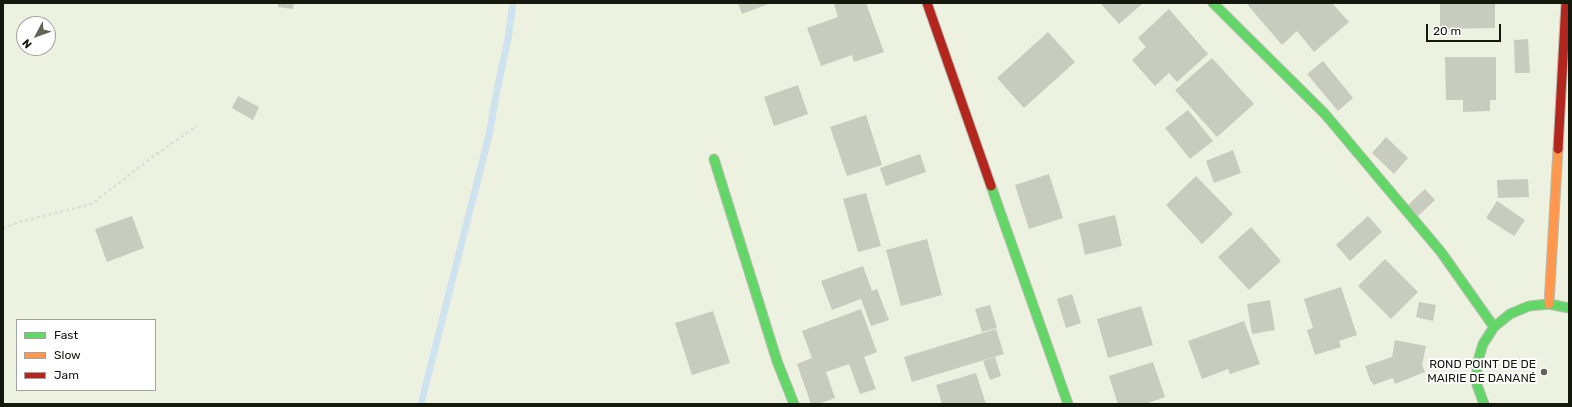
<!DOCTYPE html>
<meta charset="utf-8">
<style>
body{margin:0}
#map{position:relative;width:1572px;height:407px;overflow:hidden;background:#ecf1e0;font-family:Rubik,sans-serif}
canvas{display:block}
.frame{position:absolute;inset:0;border:4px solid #15180d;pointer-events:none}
.legend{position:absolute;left:16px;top:319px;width:140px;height:72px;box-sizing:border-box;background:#fff;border:1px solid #a1a39e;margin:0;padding:5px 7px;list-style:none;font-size:12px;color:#15180d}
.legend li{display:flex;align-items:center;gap:8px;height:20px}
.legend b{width:20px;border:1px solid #a1a39e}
.north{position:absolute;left:16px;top:16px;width:40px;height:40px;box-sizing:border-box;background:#fff;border:1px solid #a1a39e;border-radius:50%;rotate:229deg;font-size:11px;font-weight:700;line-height:16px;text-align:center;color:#15180d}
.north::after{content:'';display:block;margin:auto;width:14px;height:18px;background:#606457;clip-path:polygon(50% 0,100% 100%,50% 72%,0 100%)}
.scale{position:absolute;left:1426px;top:24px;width:75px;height:18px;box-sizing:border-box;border:2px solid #15180d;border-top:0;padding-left:5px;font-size:12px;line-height:14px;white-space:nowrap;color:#15180d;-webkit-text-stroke:3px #fff;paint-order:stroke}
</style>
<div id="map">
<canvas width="1572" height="407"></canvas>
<div class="frame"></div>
<ul class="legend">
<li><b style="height:5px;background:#63d668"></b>Fast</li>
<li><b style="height:5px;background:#ff974d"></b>Slow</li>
<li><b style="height:5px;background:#b3261e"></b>Jam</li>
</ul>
<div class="north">N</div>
<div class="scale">20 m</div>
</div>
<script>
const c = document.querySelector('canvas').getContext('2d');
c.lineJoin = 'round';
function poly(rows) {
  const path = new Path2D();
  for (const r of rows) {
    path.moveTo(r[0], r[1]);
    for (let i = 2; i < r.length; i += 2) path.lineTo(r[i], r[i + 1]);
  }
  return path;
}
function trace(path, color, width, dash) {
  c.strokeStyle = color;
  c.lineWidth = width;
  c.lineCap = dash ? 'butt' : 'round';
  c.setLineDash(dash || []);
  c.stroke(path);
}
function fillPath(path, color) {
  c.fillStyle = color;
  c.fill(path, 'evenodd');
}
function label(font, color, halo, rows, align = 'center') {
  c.font = font + ' Rubik,sans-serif';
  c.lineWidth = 4;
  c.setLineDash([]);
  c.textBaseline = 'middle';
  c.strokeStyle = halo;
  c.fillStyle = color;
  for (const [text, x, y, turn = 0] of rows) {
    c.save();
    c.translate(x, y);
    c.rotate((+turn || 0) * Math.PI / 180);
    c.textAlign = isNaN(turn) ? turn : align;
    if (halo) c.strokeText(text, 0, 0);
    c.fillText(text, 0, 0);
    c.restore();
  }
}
const stream = poly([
 [421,404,489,135,497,90,508,39,513,3]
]);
const building = poly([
 [278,3,294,3,293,9,278,7],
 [738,3,771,3,742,14],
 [836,3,866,3,884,52,854,62,852,55,821,66,807,28,838,17,834,4],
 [1100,3,1143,3,1119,24],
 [1246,3,1332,3,1349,22,1314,52,1297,31,1282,45],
 [1440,3,1495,3,1495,28,1440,29],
 [1169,9,1208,54,1177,82,1169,73,1155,86,1132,60,1146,47,1138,38],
 [1048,32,1075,62,1024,108,997,78],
 [1528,39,1530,73,1515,73,1514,40],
 [1445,57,1496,57,1496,100,1490,100,1490,111,1463,112,1463,100,1446,100],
 [1212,58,1254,104,1217,137,1175,90],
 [1323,61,1353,98,1338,111,1307,74],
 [798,85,808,114,774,126,764,97],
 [238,96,259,107,253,120,232,108],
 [1188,110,1213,141,1190,159,1165,128],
 [866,115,882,165,847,176,830,127],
 [1386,137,1408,158,1394,174,1372,153],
 [1233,150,1241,173,1214,183,1206,161],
 [920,154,926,172,886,186,880,168],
 [1049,174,1063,218,1029,229,1015,185],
 [1196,176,1233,214,1202,244,1166,205],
 [1528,179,1529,197,1498,198,1497,180],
 [1425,189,1435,200,1417,217,1407,206],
 [866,193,881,246,858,252,843,199],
 [1497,201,1525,220,1514,236,1486,218],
 [1115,215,1122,246,1085,255,1078,224],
 [132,216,144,248,107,262,95,229],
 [1368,216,1382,232,1350,261,1336,245],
 [1251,227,1281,261,1249,290,1218,257],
 [927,239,942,295,901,306,886,250],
 [1385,259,1418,292,1391,319,1358,286],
 [863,266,872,291,877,289,889,320,871,326,861,299,832,310,821,281],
 [1341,287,1357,335,1339,341,1341,347,1315,355,1307,330,1313,328,1304,299],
 [1072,294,1081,323,1066,328,1057,299],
 [1270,300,1275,330,1252,334,1247,304],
 [1419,302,1436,305,1433,321,1416,317],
 [990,305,997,328,982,332,975,309],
 [1141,306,1153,345,1108,358,1097,319],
 [861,309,877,352,864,357,876,389,860,394,849,364,826,372,835,398,818,404,811,404,797,364,812,358,802,331],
 [713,311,730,363,692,375,675,323],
 [1244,321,1260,364,1230,374,1228,369,1202,379,1188,341],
 [996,329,1004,354,912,382,904,357],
 [1395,340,1426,346,1422,365,1425,372,1395,384,1393,378,1373,385,1372,381,1371,382,1365,366,1392,357],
 [995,357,1001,376,990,380,983,361],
 [1153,362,1165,397,1145,404,1118,404,1109,376],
 [976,373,986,404,942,404,936,385]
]);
const path = poly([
 [3,229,18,222,92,204,154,156,197,126]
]);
const fast = poly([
 [1213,3,1325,114,1441,252,1494,327],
 [714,159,777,361,794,404],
 [991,186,1068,404],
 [1484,404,1477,385,1477,364,1483,344,1494,327,1510,314,1529,306,1549,304,1569,308]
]);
const slow = poly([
 [1549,304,1558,149]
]);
const jam = poly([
 [927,3,991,186],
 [1558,149,1566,3]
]);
const markers = [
 [1544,372,4,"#606457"]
];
const poiNames = [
 ["ROND POINT DE DE",1536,365],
 ["MAIRIE DE DANANÉ",1536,379]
];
trace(stream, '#cfe2ef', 7);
fillPath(building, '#c8ccbf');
trace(fast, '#b9bcb0', 11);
trace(slow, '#b9bcb0', 11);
trace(jam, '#b9bcb0', 11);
trace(path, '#dcddd8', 2.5, [3, 3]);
trace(fast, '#63d668', 9);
trace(slow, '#ff974d', 9);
trace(jam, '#b3261e', 9);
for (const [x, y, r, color] of markers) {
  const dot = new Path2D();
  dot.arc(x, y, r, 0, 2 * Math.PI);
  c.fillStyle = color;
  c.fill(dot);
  trace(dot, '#fff', 1.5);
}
label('12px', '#15180d', '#fff', poiNames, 'right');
</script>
